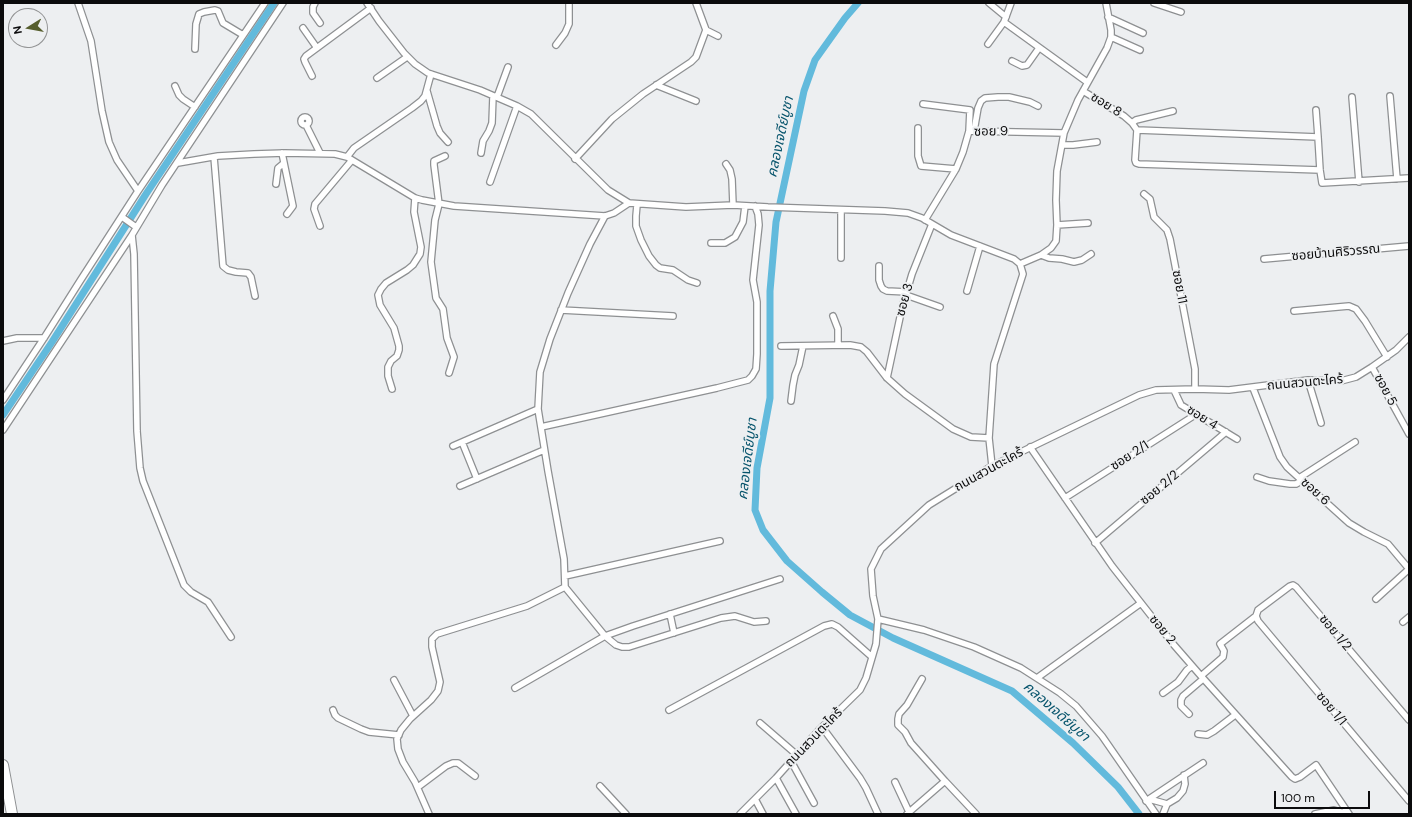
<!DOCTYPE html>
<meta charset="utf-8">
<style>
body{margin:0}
#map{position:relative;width:1412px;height:817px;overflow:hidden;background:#edeff1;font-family:"DM Sans",sans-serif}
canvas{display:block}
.frame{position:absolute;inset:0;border:4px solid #0b0b0c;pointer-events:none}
.north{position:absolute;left:8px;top:8px;width:40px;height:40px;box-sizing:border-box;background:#edeff1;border:1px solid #939495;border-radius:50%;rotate:259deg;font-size:11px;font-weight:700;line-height:16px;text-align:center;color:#0b0b0c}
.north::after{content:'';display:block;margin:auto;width:14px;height:18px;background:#565e2d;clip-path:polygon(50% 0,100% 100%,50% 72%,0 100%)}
.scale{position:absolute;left:1274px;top:791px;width:96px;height:18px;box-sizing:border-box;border:2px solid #0b0b0c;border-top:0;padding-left:5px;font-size:12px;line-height:14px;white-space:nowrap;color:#0b0b0c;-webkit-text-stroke:3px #edeff1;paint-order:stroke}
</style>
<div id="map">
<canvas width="1412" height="817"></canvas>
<div class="frame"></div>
<div class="north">N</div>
<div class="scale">100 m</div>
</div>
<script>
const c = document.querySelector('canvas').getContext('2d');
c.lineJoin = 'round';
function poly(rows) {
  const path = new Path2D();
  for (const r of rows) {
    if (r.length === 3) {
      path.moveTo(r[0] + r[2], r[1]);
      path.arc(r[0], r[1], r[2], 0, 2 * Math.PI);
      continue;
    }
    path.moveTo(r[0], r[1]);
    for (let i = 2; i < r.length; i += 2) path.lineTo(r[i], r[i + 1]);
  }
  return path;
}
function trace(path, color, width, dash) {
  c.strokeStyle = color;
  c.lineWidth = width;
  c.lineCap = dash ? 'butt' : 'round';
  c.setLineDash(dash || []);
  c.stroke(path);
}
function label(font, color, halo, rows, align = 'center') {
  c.font = font + ' "DM Sans","Noto Sans Thai",sans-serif';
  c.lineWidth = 4;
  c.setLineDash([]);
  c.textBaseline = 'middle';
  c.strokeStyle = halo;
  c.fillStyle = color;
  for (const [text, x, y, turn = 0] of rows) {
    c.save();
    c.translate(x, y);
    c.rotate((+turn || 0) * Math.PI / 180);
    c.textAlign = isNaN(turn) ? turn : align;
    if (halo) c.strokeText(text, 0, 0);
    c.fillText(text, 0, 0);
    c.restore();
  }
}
const canal = poly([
 [858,3,845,18,815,60,804,91,776,222,770,291,770,398,757,468,755,510,763,530,787,561,822,592,850,615,893,638,1012,691,1073,743,1118,787,1139,814],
 [3,415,52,342,146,194,274,3]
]);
const street = poly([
 [78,3,91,41,102,111,109,142,117,160,138,191],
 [315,3,313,7,313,13,320,23],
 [367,3,379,21,404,53,415,64,428,73,480,90,517,106,531,114,608,190,629,203,686,207,733,205,768,207,885,211,908,213,922,218,951,235,1014,259,1020,264,1023,274,994,364,989,438,992,466],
 [989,3,1006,17],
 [1154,3,1181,12],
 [1108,17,1143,33],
 [1004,22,1087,82],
 [303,28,317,48],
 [706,30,718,36],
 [1111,37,1140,50],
 [988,44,1004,22,1011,3],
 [556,45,565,33,569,24,569,3],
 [195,49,196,24,199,14,204,12,215,10,218,11,223,23,243,35],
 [1012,61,1022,66,1027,65,1039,48],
 [312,76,305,62,304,59,306,56,371,8],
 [377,78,407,57],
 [656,85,696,101],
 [175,86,179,95,183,99,195,107],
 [427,91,437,126,440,133,448,142],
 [1083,91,1124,116,1132,123,1136,120,1173,111],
 [1390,96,1397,179],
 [497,97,508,67],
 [1352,97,1359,182],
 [923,104,970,110,969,131],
 [1316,110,1318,137],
 [305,121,4],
 [1132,123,1137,130,1135,160,1136,163,1139,164,1320,170],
 [306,125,320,153],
 [918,128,918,156,921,166,956,169],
 [1137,130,1318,137,1320,170,1322,183,1409,178],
 [974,131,978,108,981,101,985,98,998,97,1009,97,1030,102,1038,106],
 [1062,145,1073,145,1097,142],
 [282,153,293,206,287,214],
 [481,153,483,141,489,131,492,123,493,96],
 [445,156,434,161,434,165,439,204,435,220,431,262,436,298,443,309,447,338,454,357,449,373],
 [214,157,223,266,228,270,236,272,248,273,251,277,255,296],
 [347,157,354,148,412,108,421,101,425,96,431,74],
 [575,159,612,119,643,94,691,62,696,57,706,30,696,3],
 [178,163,218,156,254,154,285,153,335,154,347,157,415,198,422,200,454,206,605,216,614,213,629,203],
 [726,164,730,170,732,179,733,205],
 [490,182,517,106],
 [276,184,278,168,284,163],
 [1144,194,1150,199,1154,217,1167,230,1170,239,1195,369,1195,389],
 [637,205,636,216,636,226,641,240,649,256,656,265,660,268,673,270,688,280,697,283],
 [841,210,841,258],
 [605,216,590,244,568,293,550,339,540,372,538,409,548,471,564,559,565,587,605,636,616,645,622,647,629,647,721,618,735,616,754,622,766,621],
 [122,217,136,227],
 [925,220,956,169,963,152,969,131,1064,133],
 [1057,225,1088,223],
 [320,226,314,209,315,204,352,160],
 [711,243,725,243,735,237,743,222,745,206],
 [1041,255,1049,258,1062,259,1074,262,1082,260,1091,254],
 [1264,259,1409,246],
 [1020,264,1041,255,1051,248,1056,241,1057,225,1056,200,1057,171,1064,133,1078,100,1107,48,1111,37,1111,30,1106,3],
 [879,266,879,280,881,286,883,289,887,291,907,292],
 [967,291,980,246],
 [906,295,940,307],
 [561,310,673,316],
 [1294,311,1349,306,1356,309,1365,321,1387,357],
 [833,316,838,329,838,345],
 [3,341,17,338,44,338],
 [781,346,850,345,861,347,867,352,887,378,905,394,953,429,971,437,989,438],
 [1372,367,1409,434],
 [887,378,902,308,912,274,932,224],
 [1308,380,1321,423],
 [1253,388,1280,457,1287,467,1349,523,1364,532,1388,544,1409,569],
 [392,389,388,376,388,367,391,361,397,356,399,350,399,346,394,328,380,305,378,295,381,289,386,283,407,270,413,265,420,254,421,247,414,212,415,198],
 [1174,390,1181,405,1237,439],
 [3,400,44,338,80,281,138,191,265,3],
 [791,401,793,385,795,375,799,365,803,346],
 [541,427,717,388,748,380,752,376,756,369,757,354,757,302,753,280,759,225,758,214,755,206],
 [3,430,132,235],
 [462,442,477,479],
 [453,446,538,409],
 [1030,447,1112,566,1174,645,1201,676,1292,777,1295,779,1300,777,1316,765,1349,814],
 [1257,477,1269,481,1290,484,1296,484,1303,480],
 [1299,478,1355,442],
 [460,486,544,450],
 [1065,498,1195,415],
 [1095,543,1226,432],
 [565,576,720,541],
 [1376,599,1409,569],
 [670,614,674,633],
 [1256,616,1258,621,1409,801],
 [878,619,924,630,974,647,1021,668,1060,693,1076,706,1102,736,1156,814],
 [1403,622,1409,617],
 [231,637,208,602,191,592,184,585,143,481,140,468,137,431,134,254,132,235,162,185,283,3],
 [1201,676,1223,657,1224,651,1220,644,1256,616,1258,610,1290,586,1293,585,1296,587,1409,720],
 [1037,678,1141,603],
 [922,679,907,705,899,714,898,719,898,725,905,732,911,743,945,781],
 [394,680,413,716],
 [515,688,605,636,633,626,780,579],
 [1163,693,1178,682,1187,670,1192,666],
 [333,710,335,715,338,718,361,729,369,732,399,735],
 [669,710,824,626,832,624,838,627,872,657],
 [1189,714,1181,706,1181,700,1183,696,1203,679],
 [760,723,797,755],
 [822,727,860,778,866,788,878,814],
 [1198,734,1207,735,1214,731,1235,715],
 [791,761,814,803],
 [776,778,796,814],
 [895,782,909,812],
 [600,786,626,814],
 [418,787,446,766,453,763,458,763,475,776],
 [755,799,763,814],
 [1149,799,1167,804,1177,798,1183,791,1185,784,1184,775],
 [1146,801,1203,763],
 [429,814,415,782,403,762,398,749,397,739,401,730,410,719,431,700,438,691,440,682,432,647,432,639,437,634,527,606,565,587],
 [740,814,776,778,820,729,860,690,866,678,876,644,878,619,873,596,871,569,881,549,929,505,992,466,1139,395,1156,390,1195,389,1229,390,1308,380,1341,381,1356,377,1372,367,1396,350,1409,337],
 [907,814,945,781,976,814],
 [1163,814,1167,804],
 [1315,814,1334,810,1347,814]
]);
const highway = poly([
 [3,765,12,814]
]);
const streetNames = [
 ["ซอย 8",1106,105,32],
 ["ซอย 9",991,132,-1],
 ["ซอยบ้านศิริวรรณ",1336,253,-5],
 ["ซอย 11",1179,287,79],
 ["ซอย 3",905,300,-75],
 ["ถนนสวนตะไคร้",1305,383,-5],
 ["ซอย 5",1385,390,62],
 ["ซอย 4",1202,418,32],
 ["ซอย 2/1",1130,456,-33],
 ["ถนนสวนตะไคร้",989,470,-29],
 ["ซอย 2/2",1160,488,-40],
 ["ซอย 6",1315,492,42],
 ["ซอย 2",1162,630,51],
 ["ซอย 1/2",1335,633,50],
 ["ซอย 1/1",1331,709,50],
 ["ถนนสวนตะไคร้",814,738,-46]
];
const waterNames = [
 ["คลองเจดีย์บูชา",781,137,-78],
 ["คลองเจดีย์บูชา",748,459,-83],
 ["คลองเจดีย์บูชา",1056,712,41]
];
trace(canal, '#62badc', 7);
trace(street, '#8e9092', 8);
trace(highway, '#8e9092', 12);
trace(street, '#fff', 5.5);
trace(highway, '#fff', 10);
label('13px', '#0b0b0c', '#edeff1', streetNames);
label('italic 14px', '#07546c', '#edeff1', waterNames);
</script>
